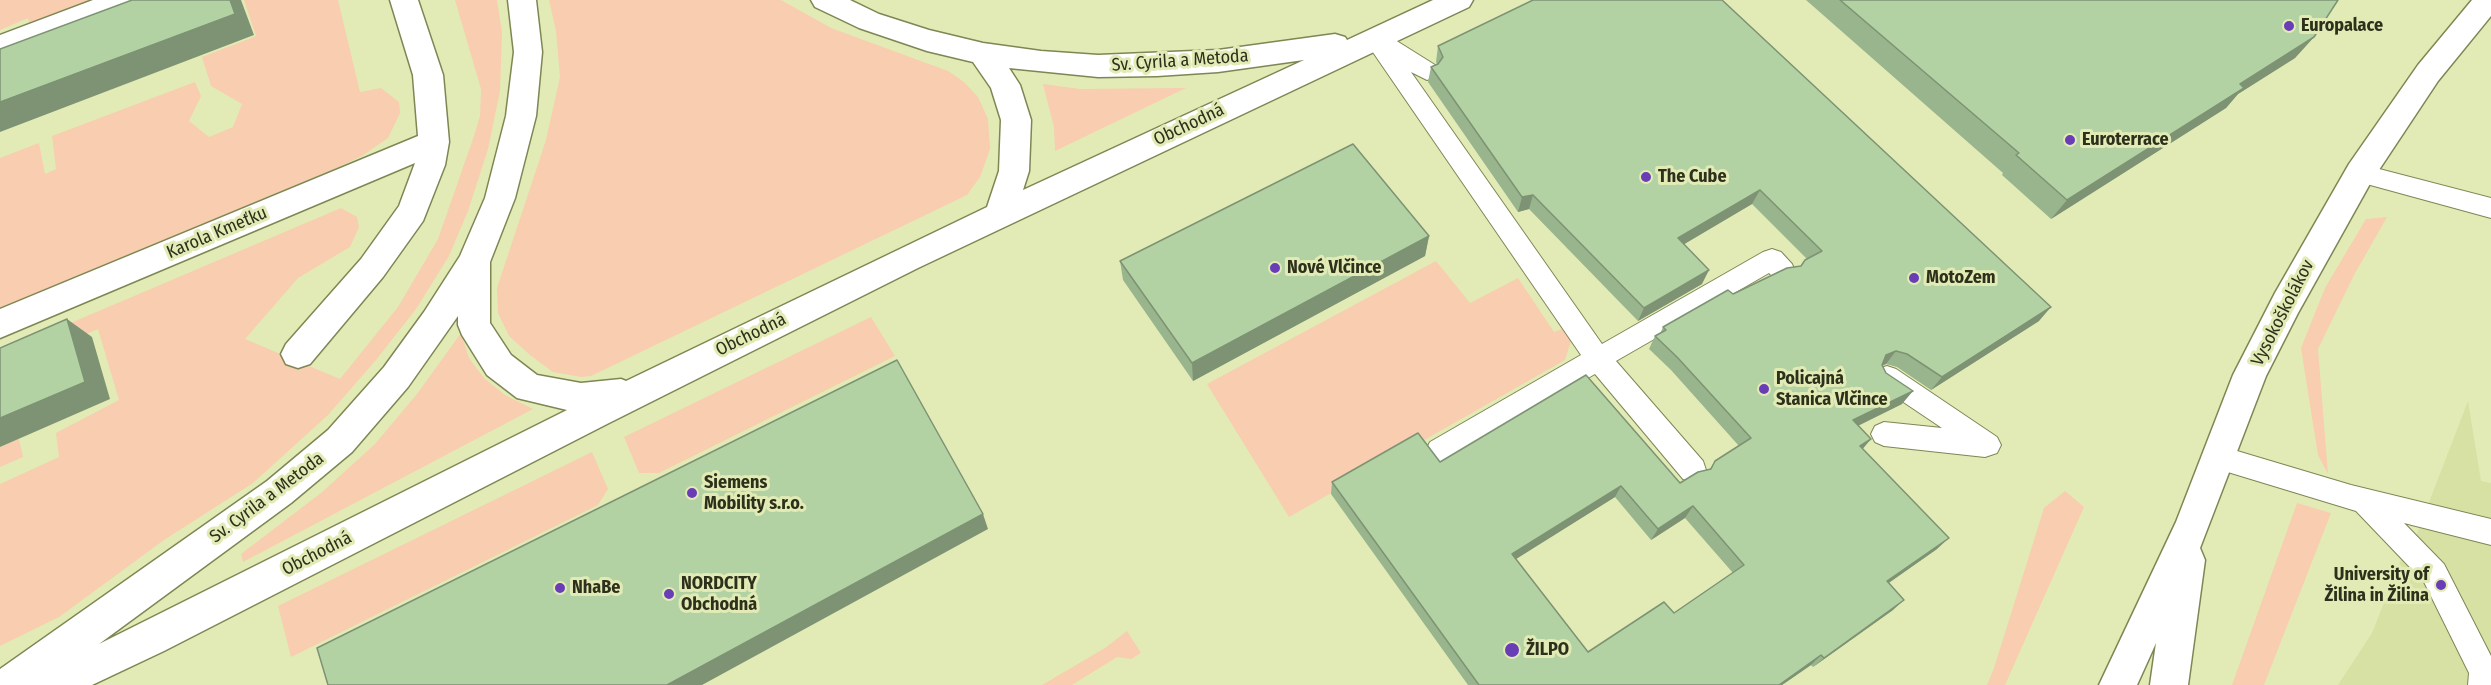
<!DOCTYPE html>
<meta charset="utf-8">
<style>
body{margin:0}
canvas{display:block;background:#e2ebb5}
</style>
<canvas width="2491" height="685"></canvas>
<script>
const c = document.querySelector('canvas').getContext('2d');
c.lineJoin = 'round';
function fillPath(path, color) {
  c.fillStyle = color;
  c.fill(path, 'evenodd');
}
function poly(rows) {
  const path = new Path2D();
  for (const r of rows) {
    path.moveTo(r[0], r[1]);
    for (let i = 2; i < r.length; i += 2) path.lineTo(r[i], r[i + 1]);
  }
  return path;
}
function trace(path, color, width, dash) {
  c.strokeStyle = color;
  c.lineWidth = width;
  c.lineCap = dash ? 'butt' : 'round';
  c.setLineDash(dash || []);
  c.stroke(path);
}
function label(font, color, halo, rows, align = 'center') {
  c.font = font + ' "Fira Sans Condensed",sans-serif';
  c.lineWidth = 6;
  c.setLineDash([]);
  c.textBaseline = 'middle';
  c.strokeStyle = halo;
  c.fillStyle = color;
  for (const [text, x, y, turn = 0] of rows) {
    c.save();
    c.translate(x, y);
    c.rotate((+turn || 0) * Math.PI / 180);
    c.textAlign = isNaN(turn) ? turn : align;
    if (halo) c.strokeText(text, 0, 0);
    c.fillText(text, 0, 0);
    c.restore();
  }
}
const built = poly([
 [2468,401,2481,481,2491,483,2491,685,2338,685,2372,633,2410,537,2416,536]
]);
const green = poly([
 [0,0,101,0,30,27,28,18,0,30],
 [244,0,338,0,360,92,381,88,399,102,400,113,388,138,362,156,334,169,0,308,0,158,39,143,45,174,56,169,52,136,195,82,201,96,189,121,209,137,233,127,242,104,211,86,202,57,256,36],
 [455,0,497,0,502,33,500,91,488,149,468,211,449,256,416,309,376,360,328,415,253,483,164,540,59,617,0,646,0,484,59,457,56,433,119,400,98,329,42,353,40,336,341,208,357,217,359,227,350,247,298,278,245,339,340,379,398,307,438,239,474,136,480,116,481,89],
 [549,0,781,0,831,28,948,71,964,82,978,97,988,119,990,149,980,177,967,195,591,376,581,377,553,372,530,355,509,336,498,313,497,288,546,140,560,77,556,31],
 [1043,84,1080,89,1186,88,1055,151,1054,127],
 [2387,217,2354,275,2318,349,2328,474,2318,455,2301,348,2325,288,2366,219],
 [1436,261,1470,303,1518,278,1554,332,1562,329,1571,341,1565,360,1289,517,1207,384],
 [871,317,895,356,659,473,639,473,624,437],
 [461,333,469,358,484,378,505,395,533,409,243,562,241,554,321,493,375,444,417,394],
 [19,439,23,457,0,467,0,447],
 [592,452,608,489,598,505,291,657,278,606],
 [2065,491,2084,507,2005,685,1987,685,1994,668,2044,508],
 [2297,503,2331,513,2264,685,2232,685],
 [1127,631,1141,653,1131,659,1117,657,1072,685,1042,685,1105,648]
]);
const lane = poly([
 [1376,31,1384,33,1435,65,1438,71,1435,77,1427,80,1411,72,1602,344,1763,252,1772,249,1781,252,1792,264,1795,271,1792,278,1783,281,1774,278,1769,273,1616,361,1703,461,1706,470,1703,479,1693,482,1683,479,1595,374,1448,458,1439,462,1430,458,1426,450,1430,442,1581,355,1368,45,1365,39,1368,33,1376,31],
 [2360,164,2491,198,2491,218,2352,180,2348,173,2352,166,2360,164],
 [1887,366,1896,369,1997,437,2001,445,1997,453,1985,457,1884,446,1875,442,1871,434,1875,426,1884,422,1942,428,1878,385,1874,377,1878,369,1887,366],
 [2217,445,2351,485,2491,519,2491,545,2404,523,2444,564,2491,656,2491,685,2468,685,2469,673,2424,582,2356,511,2208,466,2204,457,2208,448,2217,445]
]);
const street = poly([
 [93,0,136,0,132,7,0,57,0,35,93,0],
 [390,0,418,0,443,75,449,142,445,165,423,221,383,277,310,364,298,368,286,364,281,354,286,344,361,259,399,206,415,163,0,338,0,309,418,136,413,75,390,0],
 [508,0,536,0,542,52,536,116,515,198,490,262,490,323,511,355,537,375,581,383,621,379,626,381,987,207,999,171,1001,120,991,88,973,62,927,51,859,28,815,7,811,0,850,0,879,14,929,30,983,43,1041,51,1098,55,1218,50,1335,34,1345,37,1347,40,1433,0,1473,0,1469,7,918,268,607,424,164,651,92,685,0,685,0,669,267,481,328,430,384,367,424,312,460,256,485,198,506,116,514,52,508,0],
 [1304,60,1023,190,1029,171,1031,120,1020,85,1009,68,1098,77,1157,76,1218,72,1304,60],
 [458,316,458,325,462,335,487,375,517,398,567,410,99,644,291,503,352,452,408,387,458,316],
 [2472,0,2491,0,2491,16,2438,81,2371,182,2298,313,2266,376,2200,548,2205,560,2188,685,2150,685,2156,643,2137,685,2099,685,2176,522,2233,375,2275,293,2349,164,2418,65,2472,0]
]);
const wall = poly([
 [1533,0,2039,321,1931,390,1897,367,1886,364,1882,366,1902,404,1858,426,1863,449,1937,549,1888,583,1893,610,1813,667,1811,665,1782,685,1468,685,1331,494,1332,482,1440,462,1680,483,1709,470,1715,461,1739,446,1671,370,1649,349,1655,336,1660,334,1663,327,1733,294,1801,266,1807,259,1752,204,1684,244,1702,284,1638,321,1529,209,1518,212,1428,82,1431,67,1437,64,1436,62,1438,46],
 [1615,497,1651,540,1685,518,1733,573,1674,613,1588,652,1516,559],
 [1806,0,2338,0,2314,37,2295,58,2238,94,2226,108,2051,219,2002,175,2003,173],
 [1429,236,1425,256,1193,381,1123,280,1120,261]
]);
const shadedWall = poly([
 [230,0,241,0,254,35,0,132,0,102],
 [2314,37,2295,58,2238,94,2226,108,2051,219,2067,200,2240,84],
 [1760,190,1752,204,1671,252,1678,238],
 [1533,195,1529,209,1518,212,1522,197],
 [1429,236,1425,256,1193,381,1192,363],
 [1709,270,1702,284,1638,321,1644,308],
 [2051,307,2039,321,1931,390,1942,377],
 [67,319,92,337,110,399,0,447,0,418],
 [1896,351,1886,364,1876,368,1886,355],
 [1913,391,1902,404,1843,433,1853,420],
 [1871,439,1861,451,1860,446],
 [1621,486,1615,497,1508,564,1512,554],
 [1693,506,1685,518,1651,540,1658,529],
 [983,514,988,529,702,685,667,685],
 [1949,538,1937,549,1876,592,1887,581],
 [1904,600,1893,610,1813,667,1824,658],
 [1821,655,1811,665,1782,685,1779,685]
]);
const building = poly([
 [132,0,230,0,235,14,0,102,0,49,132,0],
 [1533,0,1722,0,2051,307,1942,377,1907,354,1896,351,1886,355,1882,365,1886,373,1913,391,1853,420,1871,439,1860,446,1949,538,1887,581,1904,600,1824,658,1821,655,1779,685,1479,685,1332,482,1418,433,1440,462,1586,375,1680,483,1698,472,1711,469,1715,461,1751,438,1677,357,1655,336,1666,330,1663,327,1728,290,1733,294,1787,268,1801,266,1805,260,1822,251,1760,190,1678,238,1709,270,1644,308,1533,195,1522,197,1431,67,1438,64,1443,57,1438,46,1533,0],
 [1621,486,1658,529,1693,506,1744,565,1674,613,1664,602,1588,652,1512,554,1621,486],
 [1840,0,2338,0,2314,37,2240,84,2244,88,2067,200,2016,155,2019,153,1840,0],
 [1353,144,1429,236,1192,363,1120,261,1353,144],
 [67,319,85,382,0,418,0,348,67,319],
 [897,360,983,514,667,685,328,685,317,648,897,360]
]);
const markers = [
 [2289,26,6,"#693db5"],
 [2070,140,6,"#693db5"],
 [1646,177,6,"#693db5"],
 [1275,268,6,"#693db5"],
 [1914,278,6,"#693db5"],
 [1764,389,6,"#693db5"],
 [692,493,6,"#693db5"],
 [2441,585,6,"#693db5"],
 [560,588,6,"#693db5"],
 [669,594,6,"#693db5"],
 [1512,650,8,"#693db5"]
];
const poiNames = [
 ["Europalace",2301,26],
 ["Euroterrace",2082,140],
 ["The Cube",1658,177],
 ["Nové Vlčince",1287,268],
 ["MotoZem",1926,278],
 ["Policajná",1776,379],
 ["Stanica Vlčince",1776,400],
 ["Siemens",704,483],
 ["Mobility s.r.o.",704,504],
 ["University of",2429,575,"right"],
 ["Žilina in Žilina",2429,596,"right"],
 ["NORDCITY",681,584],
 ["Obchodná",681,605],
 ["NhaBe",572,588],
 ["ŽILPO",1526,650]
];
const streetNames = [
 ["Sv. Cyrila a Metoda",1180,61,-4],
 ["Obchodná",1189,125,-25],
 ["Karola Kmeťku",217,233,-23],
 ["Vysokoškolákov",2283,313,-63],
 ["Obchodná",751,335,-26],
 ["Sv. Cyrila a Metoda",267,498,-37],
 ["Obchodná",317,554,-27]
];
fillPath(built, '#d8e1a4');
fillPath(green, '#f8cdb0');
trace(lane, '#7e8654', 2);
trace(street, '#7e8654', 3);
fillPath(lane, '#fff');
fillPath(street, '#fff');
fillPath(wall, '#99b58d');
fillPath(shadedWall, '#7d9373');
fillPath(building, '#b2d2a4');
trace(building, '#7d9373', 1.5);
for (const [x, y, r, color] of markers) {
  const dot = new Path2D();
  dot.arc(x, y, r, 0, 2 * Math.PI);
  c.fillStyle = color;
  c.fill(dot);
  trace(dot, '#e2ebb5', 2);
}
label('bold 18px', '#2d301b', '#e2ebb5', poiNames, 'left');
label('18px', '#2d301b', '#e2ebb5', streetNames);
</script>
